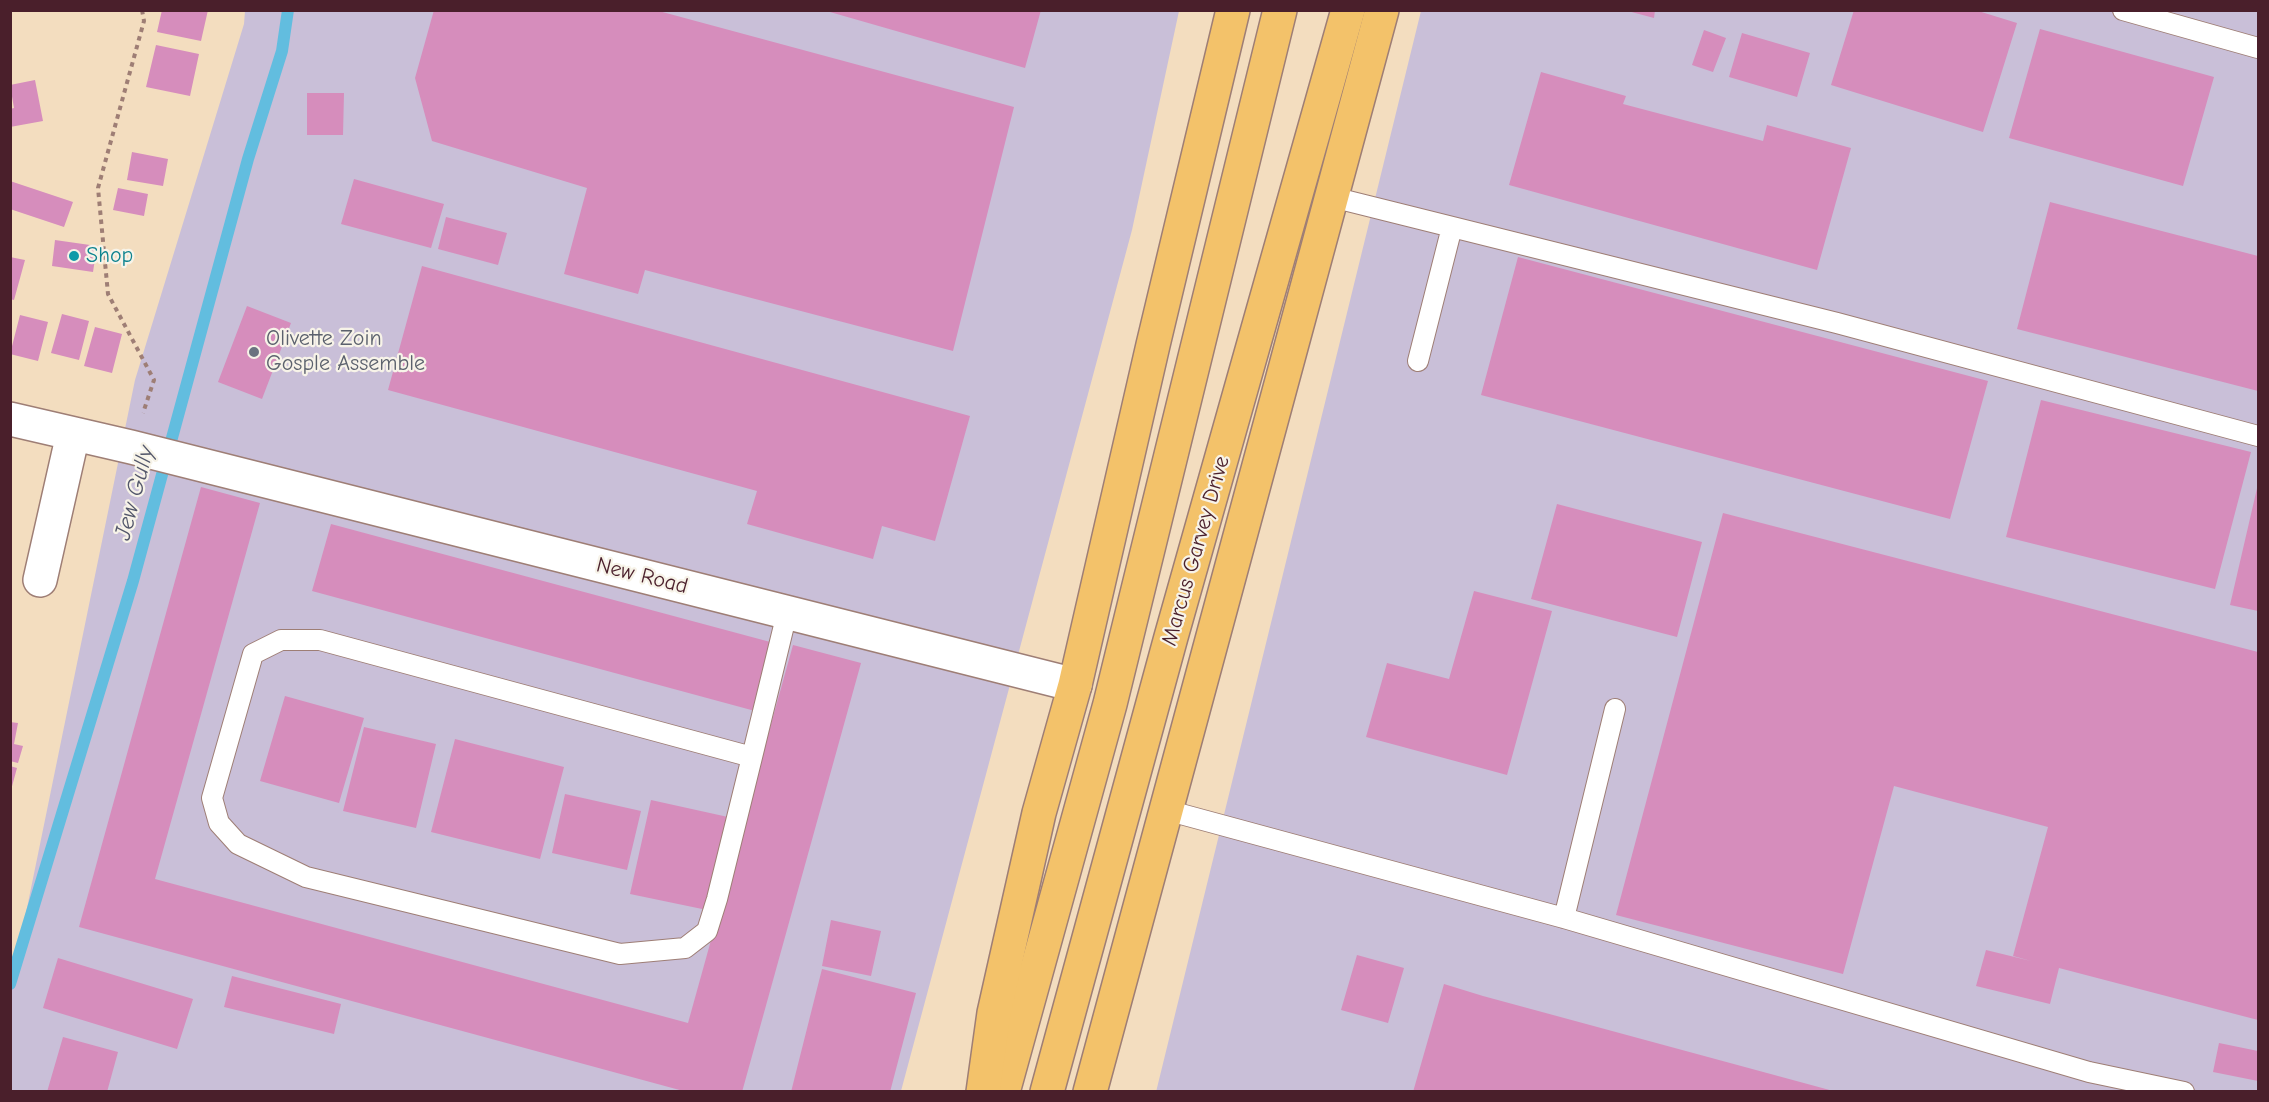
<!DOCTYPE html>
<style>
body{margin:0}
#map{position:relative;width:2269px;height:1102px;overflow:hidden;background:#f3ddbf;font-family:"Comic Neue",sans-serif}
canvas{display:block}
.frame{position:absolute;inset:0;border:12px solid #4a1f2b;pointer-events:none}
</style>
<div id="map">
<canvas width="2269" height="1102"></canvas>
<div class="frame"></div>
</div>
<script>
const c = document.querySelector('canvas').getContext('2d');
c.lineJoin = 'round';
function fillPath(path, color) {
  c.fillStyle = color;
  c.fill(path, 'evenodd');
}
function poly(rows) {
  const path = new Path2D();
  for (const r of rows) {
    path.moveTo(r[0], r[1]);
    for (let i = 2; i < r.length; i += 2) path.lineTo(r[i], r[i + 1]);
  }
  return path;
}
function trace(path, color, width, dash) {
  c.strokeStyle = color;
  c.lineWidth = width;
  c.lineCap = dash ? 'butt' : 'round';
  c.setLineDash(dash || []);
  c.stroke(path);
}
function label(font, color, halo, rows, align = 'center') {
  c.font = font + ' "Comic Neue",sans-serif';
  c.lineWidth = 4.5;
  c.setLineDash([]);
  c.textBaseline = 'middle';
  c.strokeStyle = halo;
  c.fillStyle = color;
  for (const [text, x, y, turn = 0] of rows) {
    c.save();
    c.translate(x, y);
    c.rotate((+turn || 0) * Math.PI / 180);
    c.textAlign = isNaN(turn) ? turn : align;
    if (halo) c.strokeText(text, 0, 0);
    c.fillText(text, 0, 0);
    c.restore();
  }
}
const industrial = poly([
 [245,11,1179,11,1132,230,901,1091,11,1092,11,986,135,380,244,24],
 [1421,11,2258,11,2258,1091,1156,1092]
]);
const stream = poly([
 [10,984,133,581,248,159,282,51,288,10]
]);
const building = poly([
 [162,10,208,10,201,41,157,32],
 [434,10,655,10,1014,107,953,351,645,270,638,294,564,274,587,188,432,141,415,78],
 [823,10,1041,10,1025,68],
 [1624,10,1655,10,1654,18],
 [1854,10,1975,10,2017,23,1983,132,1831,85],
 [2040,29,2214,77,2183,186,2009,138],
 [1704,30,1726,38,1713,72,1692,65],
 [1742,33,1810,53,1797,97,1729,77],
 [156,45,199,54,190,96,146,87],
 [1541,72,1626,96,1623,104,1763,141,1767,125,1851,148,1817,270,1509,185],
 [35,80,43,121,10,127,10,109,14,108,10,85],
 [307,93,344,93,343,135,307,135],
 [132,152,168,159,163,186,127,180],
 [354,179,444,204,431,248,341,224],
 [10,181,73,202,64,227,10,209],
 [118,188,148,194,144,216,113,210],
 [2050,202,2258,256,2258,391,2017,329],
 [446,217,507,233,498,265,438,249],
 [55,240,97,246,93,272,52,266],
 [10,257,25,260,14,300,10,299],
 [1518,257,1988,381,1950,519,1481,395],
 [422,266,970,416,935,541,882,526,873,559,747,524,757,491,388,390],
 [247,306,291,323,262,399,218,382],
 [62,314,89,321,79,360,51,353],
 [20,315,48,322,38,361,10,354],
 [95,327,122,334,112,373,84,366],
 [2041,400,2251,452,2215,589,2006,537],
 [2258,484,2258,611,2230,605],
 [201,487,260,503,155,879,688,1023,793,645,861,663,742,1092,687,1092,79,927],
 [1557,504,1702,542,1677,637,1531,599],
 [1723,513,2258,652,2258,1020,2059,968,2050,1004,1976,986,1986,950,2031,961,2013,956,2048,827,1894,786,1843,974,1616,915],
 [331,524,774,643,755,711,312,591],
 [1474,591,1552,611,1507,775,1366,737,1387,663,1449,679],
 [285,696,364,718,339,803,260,781],
 [10,722,18,723,14,744,23,746,18,763,10,761],
 [364,727,436,744,416,828,343,811],
 [455,739,564,767,540,859,431,832],
 [10,766,17,768,11,790,10,790],
 [565,794,641,811,627,870,552,853],
 [651,800,728,817,707,910,630,894],
 [831,920,881,931,871,976,822,966],
 [1357,955,1404,968,1388,1023,1341,1010],
 [58,958,193,999,177,1049,43,1008],
 [822,969,916,993,890,1092,791,1092],
 [232,976,341,1004,334,1034,224,1007],
 [1444,984,1483,996,1837,1092,1413,1092],
 [63,1037,118,1052,107,1092,47,1092],
 [2219,1043,2258,1051,2258,1081,2213,1072]
]);
const path = poly([
 [142,10,144,21,98,188,108,294,154,380,143,413]
]);
const service = poly([
 [2123,10,2258,48],
 [1332,197,1837,323,2258,436],
 [1418,361,1452,227],
 [752,757,320,640,281,640,253,654,212,798,219,823,238,844,306,877,620,954,685,948,707,931,717,899,752,757,787,613],
 [1166,810,1564,918,2089,1072,2184,1092],
 [1564,918,1615,709]
]);
const minor = poly([
 [10,419,131,447,1075,685],
 [40,580,73,434]
]);
const primary = poly([
 [1003,1092,1110,704,1280,10],
 [1047,1092,1171,637,1348,10]
]);
const trunk = poly([
 [983,1092,994,1013,1039,813,1075,685,1153,345,1233,10],
 [1090,1092,1382,10]
]);
const markers = [
 [74,256,6,"#0f9aa8"],
 [254,352,6,"#6b7280"]
];
const cultureNames = [
 ["Shop",86,256]
];
const worshipNames = [
 ["Olivette Zoin",266,339],
 ["Gosple Assemble",266,364]
];
const streetNames = [
 ["Marcus Garvey Drive",1196,551,-74],
 ["New Road",642,576,14]
];
const waterNames = [
 ["Jew Gully",135,493,-75]
];
fillPath(industrial, '#c9bfd8');
trace(stream, '#62bddf', 12);
fillPath(building, '#d68dbc');
trace(service, '#9e7e75', 22);
trace(minor, '#9e7e75', 36);
trace(primary, '#9e7e75', 36);
trace(trunk, '#9e7e75', 36);
trace(path, '#9e7e75', 4, [4.5, 4.5]);
trace(service, '#fff', 20);
trace(minor, '#fff', 33);
trace(primary, '#f3c26a', 33);
trace(trunk, '#f3c26a', 33);
for (const [x, y, r, color] of markers) {
  const dot = new Path2D();
  dot.arc(x, y, r, 0, 2 * Math.PI);
  c.fillStyle = color;
  c.fill(dot);
  trace(dot, '#f7f3e8', 2);
}
label('22px', '#0d838f', '#f7f3e8', cultureNames, 'left');
label('22px', '#5b616d', '#f7f3e8', worshipNames, 'left');
label('22px', '#4a1f2b', '#f7f3e8', streetNames);
label('italic 24px', '#52566a', '#f7f3e8', waterNames);
</script>
